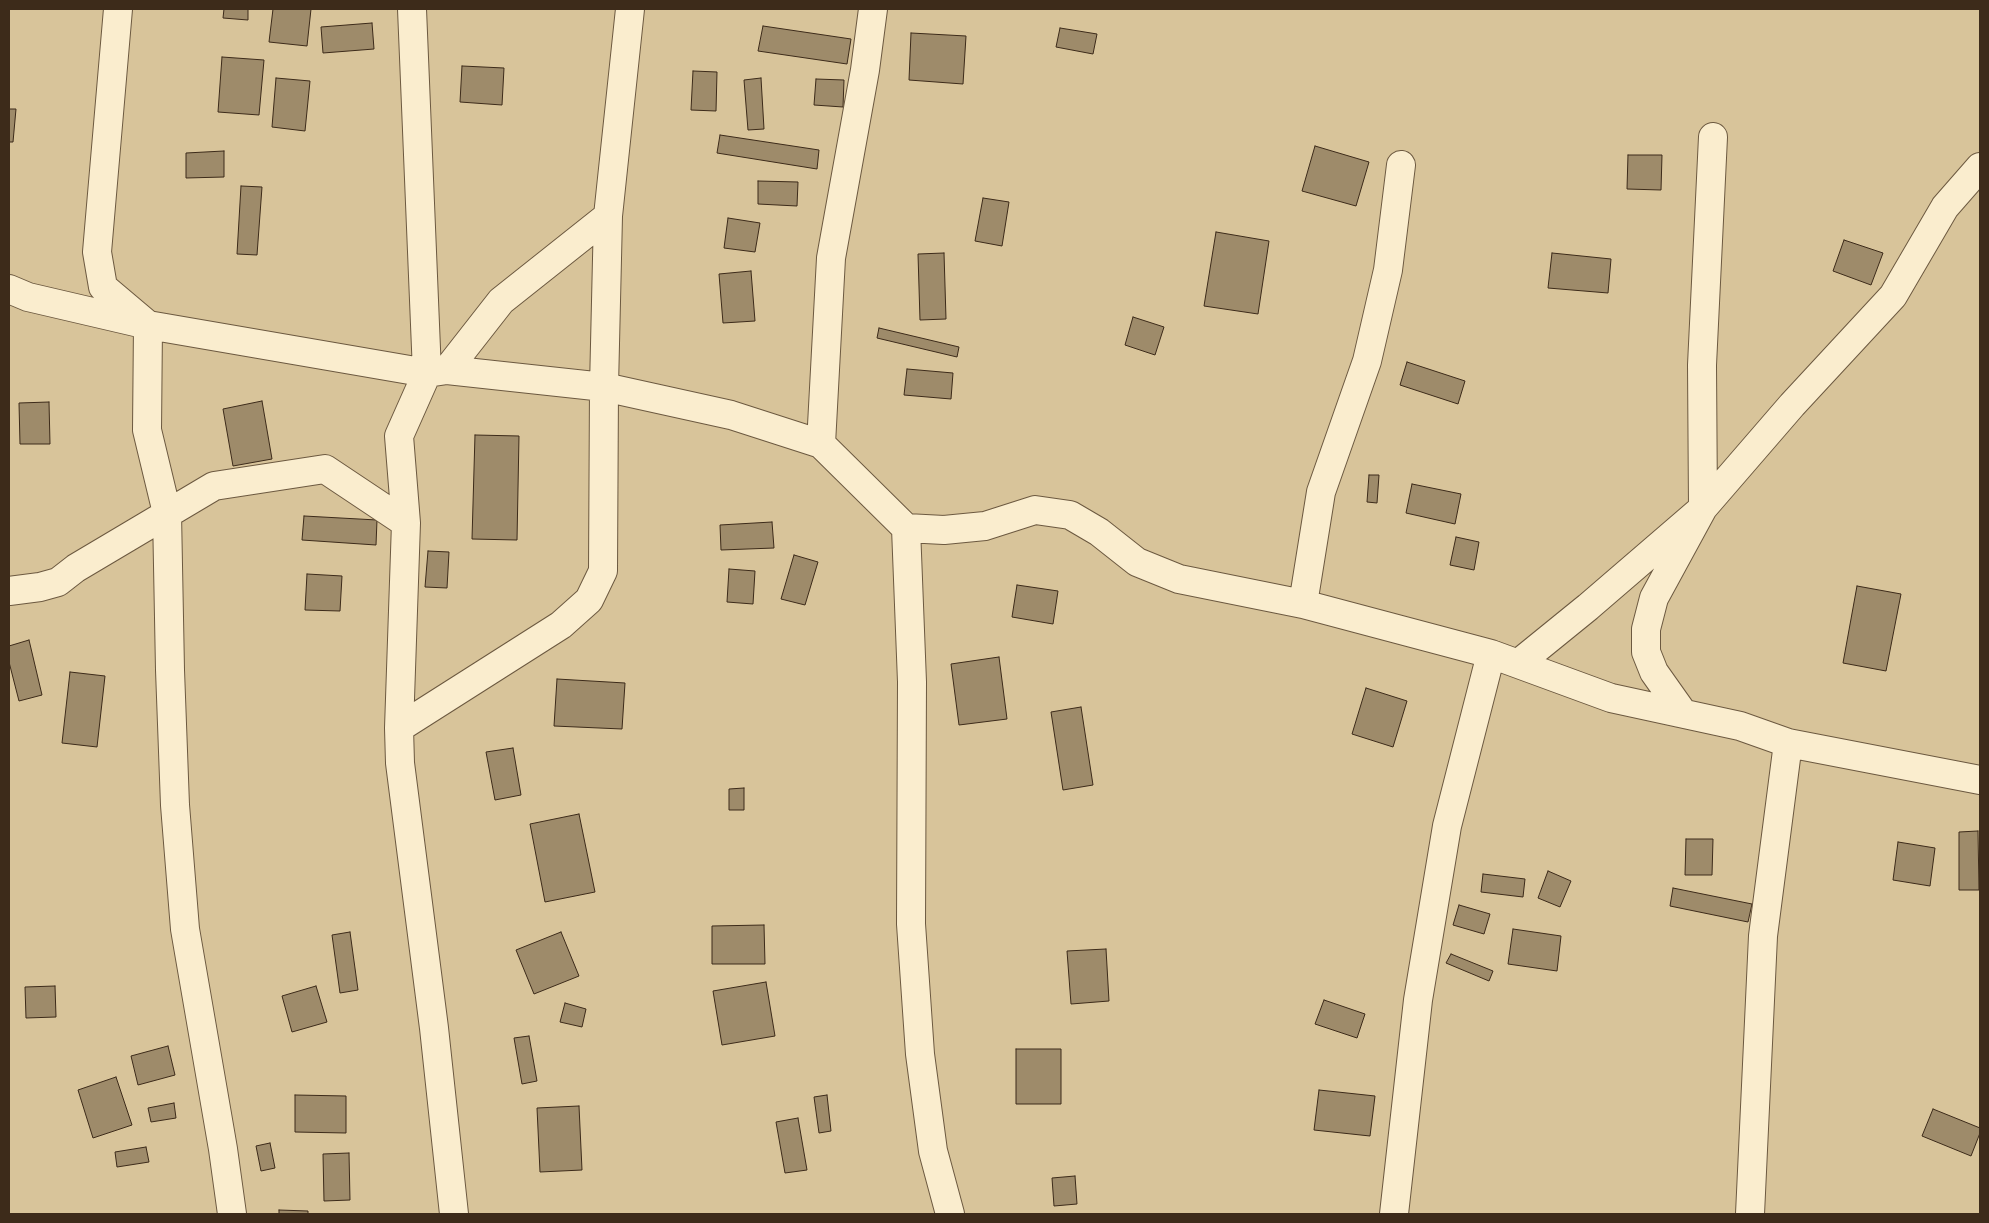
<!DOCTYPE html>
<style>
body{margin:0}
#map{position:relative;width:1989px;height:1223px;overflow:hidden;background:#f8e3b4;font-family:Alegreya,serif}
canvas{display:block}
.frame{position:absolute;inset:0;border:10px solid #3d2b1a;pointer-events:none}
</style>
<div id="map">
<canvas width="1989" height="1223"></canvas>
<div class="frame"></div>
</div>
<script>
const c = document.querySelector('canvas').getContext('2d');
c.lineJoin = 'round';
function fillPath(path, color) {
  c.fillStyle = color;
  c.fill(path, 'evenodd');
}
function poly(rows) {
  const path = new Path2D();
  for (const r of rows) {
    path.moveTo(r[0], r[1]);
    for (let i = 2; i < r.length; i += 2) path.lineTo(r[i], r[i + 1]);
  }
  return path;
}
function trace(path, color, width, dash) {
  c.strokeStyle = color;
  c.lineWidth = width;
  c.lineCap = dash ? 'butt' : 'round';
  c.setLineDash(dash || []);
  c.stroke(path);
}
const green = poly([
 [9,9,1980,9,1980,1214,9,1214]
]);
const building = poly([
 [224,9,248,9,248,20,223,18,224,9],
 [273,9,311,9,307,46,269,42,273,9],
 [372,23,374,49,323,53,321,27,372,23],
 [763,26,851,39,847,64,758,51,763,26],
 [1060,28,1097,34,1093,54,1056,47,1060,28],
 [911,33,966,36,963,84,909,80,911,33],
 [222,57,264,60,259,115,218,112,222,57],
 [462,66,504,68,502,105,460,102,462,66],
 [693,71,717,72,716,111,691,110,693,71],
 [276,78,310,81,305,131,272,127,276,78],
 [761,78,764,129,748,130,744,80,761,78],
 [816,79,844,80,843,107,814,105,816,79],
 [9,109,16,109,13,142,9,142,9,109],
 [720,135,819,150,817,169,717,153,720,135],
 [1315,146,1369,162,1356,206,1302,191,1315,146],
 [224,151,224,177,186,178,186,153,224,151],
 [1628,155,1662,155,1661,190,1627,189,1628,155],
 [758,181,798,182,797,206,758,204,758,181],
 [241,186,262,187,257,255,237,254,241,186],
 [983,198,1009,202,1002,246,975,241,983,198],
 [728,218,760,223,755,252,724,248,728,218],
 [1216,232,1269,241,1258,314,1204,306,1216,232],
 [1844,240,1883,253,1871,285,1833,271,1844,240],
 [944,253,946,319,920,320,918,254,944,253],
 [1552,253,1611,259,1608,293,1548,288,1552,253],
 [751,271,755,321,723,323,719,274,751,271],
 [1133,317,1164,327,1155,355,1125,345,1133,317],
 [879,328,959,347,957,357,877,338,879,328],
 [1407,362,1465,381,1458,404,1400,385,1407,362],
 [907,369,953,373,951,399,904,395,907,369],
 [262,401,272,459,233,466,223,409,262,401],
 [49,402,50,444,20,444,19,403,49,402],
 [475,435,519,436,517,540,472,539,475,435],
 [1369,475,1379,475,1377,503,1367,502,1369,475],
 [1412,484,1461,494,1455,524,1406,513,1412,484],
 [304,516,377,520,376,545,302,540,304,516],
 [772,522,774,548,721,550,720,525,772,522],
 [1456,537,1479,542,1474,570,1450,565,1456,537],
 [428,551,449,552,447,588,425,587,428,551],
 [794,555,818,562,805,605,781,599,794,555],
 [729,569,755,571,753,604,727,602,729,569],
 [307,574,342,576,340,611,305,610,307,574],
 [1017,585,1058,591,1053,624,1012,617,1017,585],
 [1857,586,1901,594,1886,671,1843,663,1857,586],
 [29,640,42,695,19,701,9,662,9,646,29,640],
 [999,657,1007,719,959,725,951,664,999,657],
 [70,672,105,676,97,747,62,743,70,672],
 [557,679,625,683,622,729,554,726,557,679],
 [1366,688,1407,701,1393,747,1352,734,1366,688],
 [1081,707,1093,785,1063,790,1051,712,1081,707],
 [513,748,521,795,495,800,486,752,513,748],
 [744,788,744,810,729,810,729,789,744,788],
 [579,814,595,892,545,902,530,824,579,814],
 [1978,831,1979,890,1959,890,1959,832,1978,831],
 [1686,839,1713,839,1712,875,1685,875,1686,839],
 [1898,842,1935,848,1930,886,1893,880,1898,842],
 [1548,871,1571,881,1560,907,1538,898,1548,871],
 [1483,874,1525,879,1523,897,1481,892,1483,874],
 [1673,888,1752,904,1748,922,1670,906,1673,888],
 [1459,905,1490,914,1484,934,1453,925,1459,905],
 [764,925,765,964,712,964,712,926,764,925],
 [1513,929,1561,936,1557,971,1508,964,1513,929],
 [350,932,358,990,340,993,332,935,350,932],
 [561,932,579,976,534,994,516,950,561,932],
 [1106,949,1109,1001,1071,1004,1067,951,1106,949],
 [1451,954,1493,971,1489,981,1446,963,1451,954],
 [766,982,775,1036,722,1045,713,991,766,982],
 [55,986,56,1017,26,1018,25,987,55,986],
 [316,986,327,1022,292,1032,282,996,316,986],
 [1324,1000,1365,1014,1357,1038,1315,1024,1324,1000],
 [565,1003,586,1009,582,1027,560,1022,565,1003],
 [529,1036,537,1081,522,1084,514,1038,529,1036],
 [168,1046,175,1075,138,1085,131,1056,168,1046],
 [1016,1049,1061,1049,1061,1104,1016,1104,1016,1049],
 [116,1077,132,1125,93,1138,78,1090,116,1077],
 [1319,1090,1375,1096,1370,1136,1314,1130,1319,1090],
 [295,1095,346,1096,346,1133,295,1132,295,1095],
 [827,1095,831,1131,819,1133,814,1097,827,1095],
 [174,1103,176,1118,151,1122,148,1108,174,1103],
 [579,1106,582,1170,540,1172,537,1108,579,1106],
 [1933,1109,1980,1128,1980,1133,1971,1156,1922,1136,1933,1109],
 [798,1118,807,1170,785,1173,776,1122,798,1118],
 [270,1143,275,1168,261,1171,256,1146,270,1143],
 [146,1147,149,1162,117,1167,115,1152,146,1147],
 [349,1153,350,1200,324,1201,323,1154,349,1153],
 [1075,1176,1077,1204,1054,1206,1052,1178,1075,1176],
 [279,1210,308,1211,308,1214,279,1214,279,1210]
]);
const minor = poly([
 [118,9,97,252,103,287,148,325,147,430,167,513,170,670,175,805,185,929,223,1149,232,1214],
 [412,9,427,373,399,436,406,523,399,728,400,763,434,1028,454,1214],
 [9,289,28,297,148,325,427,373,447,370,604,387,731,415,821,444,906,528,944,530,985,526,1035,510,1070,515,1099,532,1137,562,1179,579,1303,604,1491,654,1611,698,1740,726,1788,743,1980,780],
 [447,370,501,301,608,216],
 [821,444,831,258,865,70,873,9],
 [906,528,912,682,911,924,920,1054,933,1151,950,1214],
 [9,591,40,587,58,582,76,568,214,486,325,469,406,523],
 [1303,604,1321,492,1367,361,1388,270,1401,165],
 [1519,663,1588,607,1703,508,1792,405,1893,296,1945,207,1980,167],
 [1683,713,1654,672,1646,652,1646,629,1654,598,1703,508,1702,365,1713,137],
 [399,728,561,625,589,600,603,571,604,387,608,216,630,9],
 [1394,1214,1418,1000,1447,826,1491,654],
 [1750,1214,1763,936,1788,743]
]);
fillPath(green, '#d8c49a');
fillPath(building, '#9e8b6a');
trace(building, '#3d2b1a', 1);
trace(minor, '#6c5940', 30);
trace(minor, '#faedce', 28);
</script>
